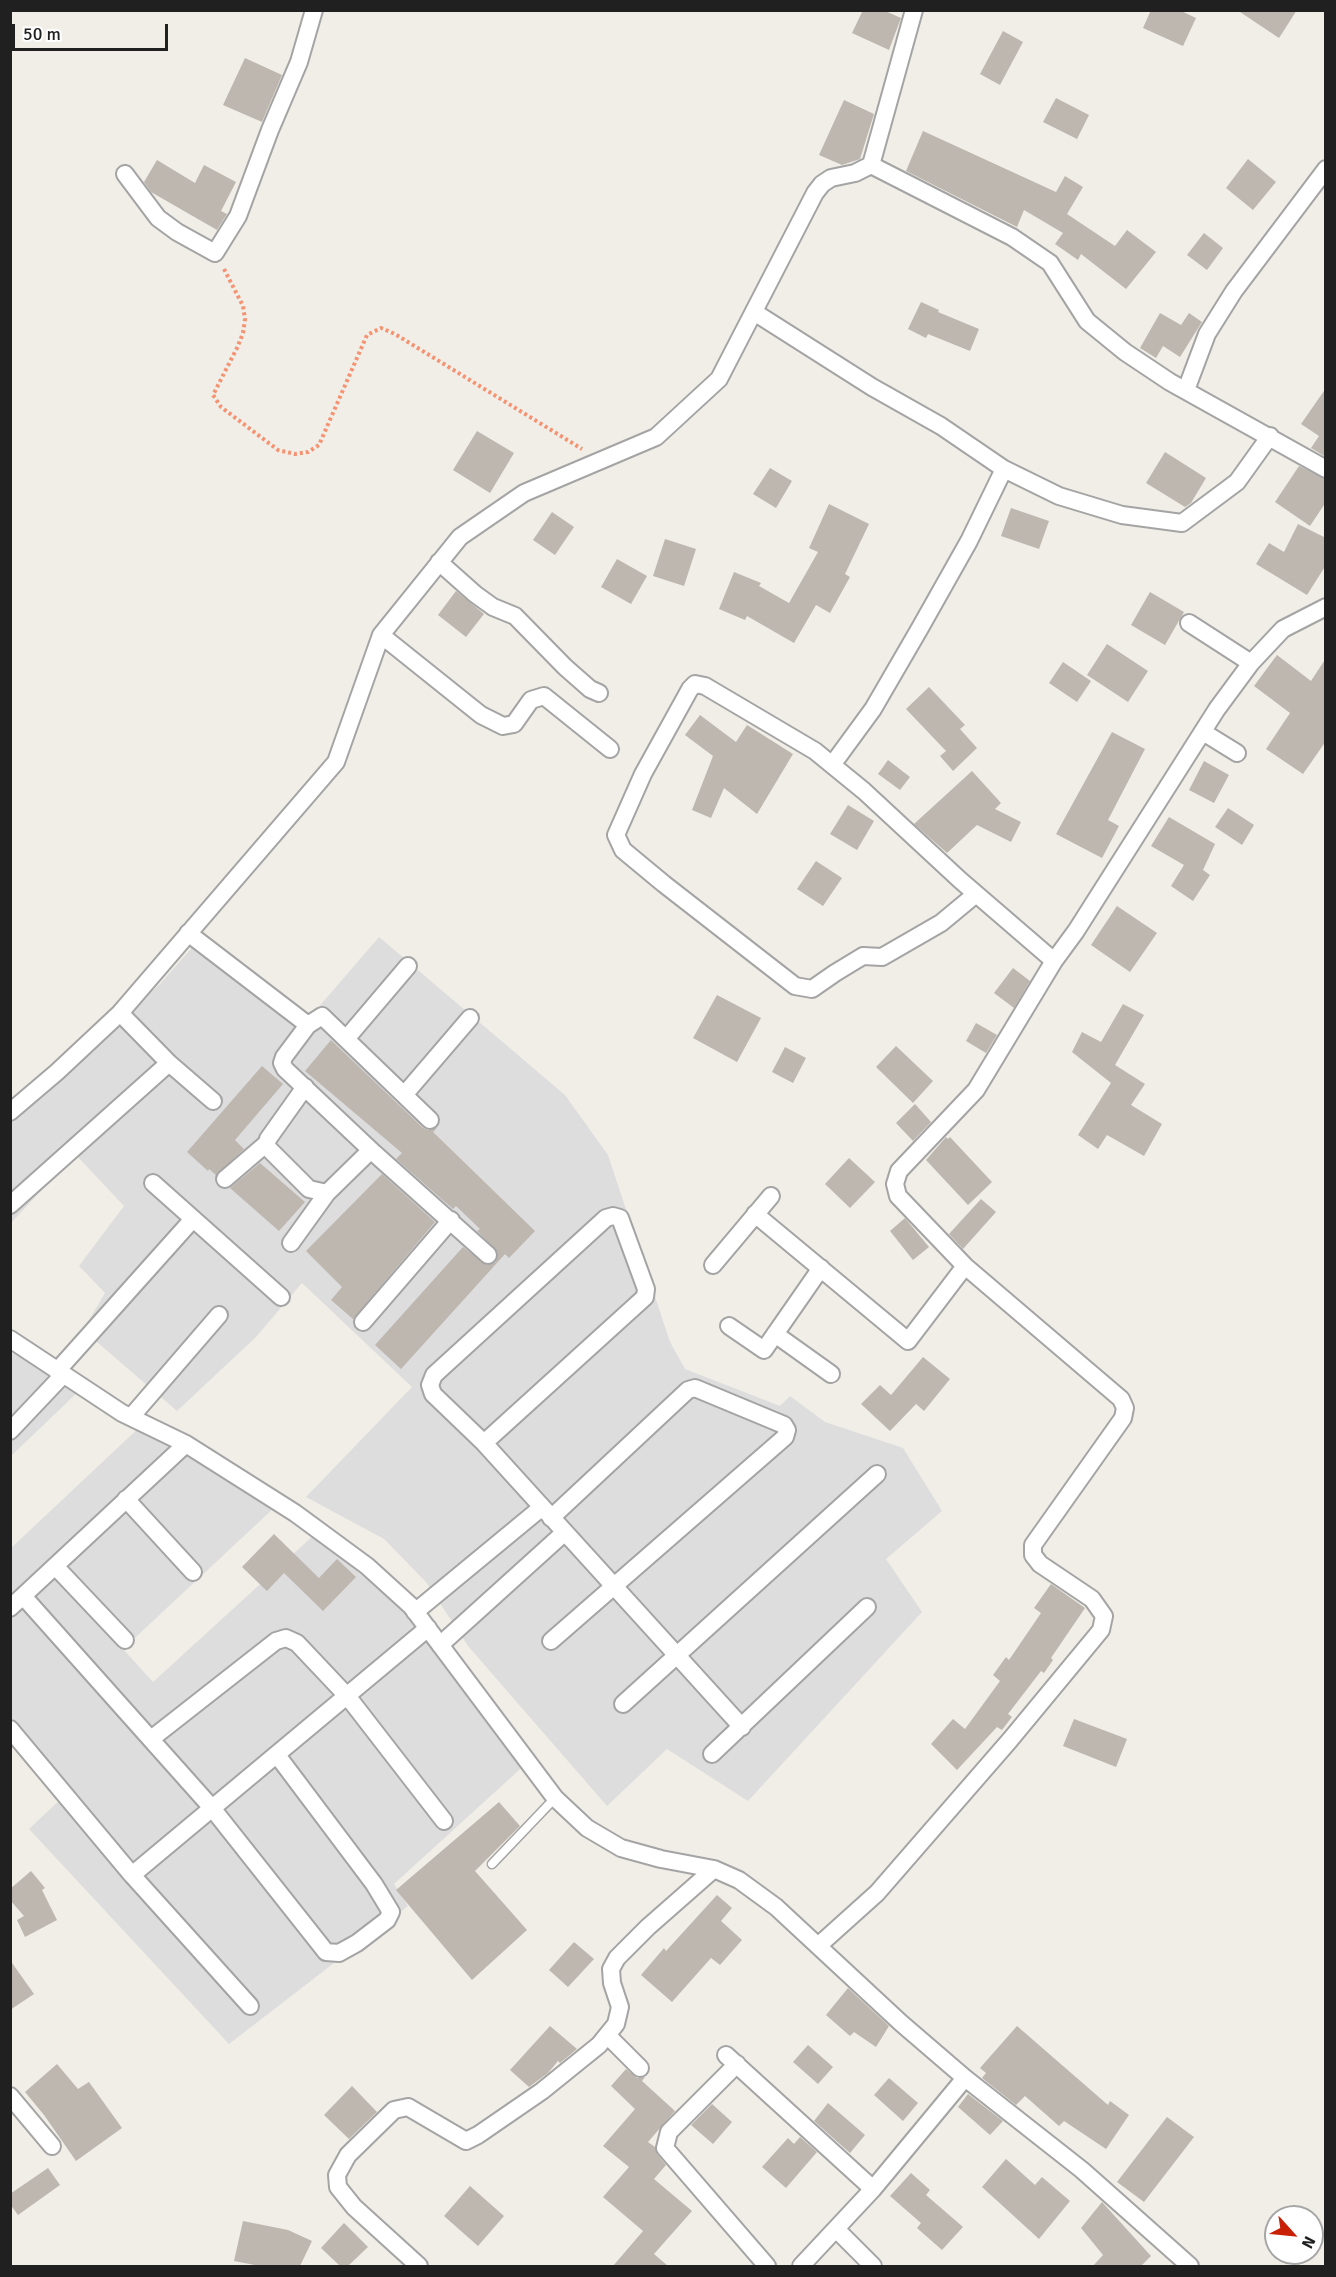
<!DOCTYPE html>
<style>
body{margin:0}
#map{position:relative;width:1336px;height:2277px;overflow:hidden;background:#f0eee6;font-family:Signika,sans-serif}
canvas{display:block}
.frame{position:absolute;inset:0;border:12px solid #202020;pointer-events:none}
.north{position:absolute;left:1264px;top:2205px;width:60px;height:60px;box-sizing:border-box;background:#fff;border:2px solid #a6a6a6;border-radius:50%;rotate:117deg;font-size:16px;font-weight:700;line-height:24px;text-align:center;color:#202020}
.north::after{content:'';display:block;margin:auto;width:21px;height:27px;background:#c92106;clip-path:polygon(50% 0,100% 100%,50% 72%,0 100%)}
.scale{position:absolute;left:12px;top:24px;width:156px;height:27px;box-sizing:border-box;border:3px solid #202020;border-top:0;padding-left:8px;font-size:18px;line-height:21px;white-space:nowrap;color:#202020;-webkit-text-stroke:4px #fff;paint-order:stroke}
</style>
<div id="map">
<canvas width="1336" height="2277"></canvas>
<div class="frame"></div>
<div class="north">N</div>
<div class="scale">50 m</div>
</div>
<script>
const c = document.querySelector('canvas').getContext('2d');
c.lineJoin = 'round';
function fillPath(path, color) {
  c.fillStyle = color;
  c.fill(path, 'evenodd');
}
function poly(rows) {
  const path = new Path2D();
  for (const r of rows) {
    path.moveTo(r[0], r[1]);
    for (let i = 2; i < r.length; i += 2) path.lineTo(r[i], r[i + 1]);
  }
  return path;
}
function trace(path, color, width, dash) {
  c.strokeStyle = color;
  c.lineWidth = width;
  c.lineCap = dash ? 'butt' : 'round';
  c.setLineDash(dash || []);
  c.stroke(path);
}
const residential = poly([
 [203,935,310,1017,379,937,565,1095,608,1155,670,1342,685,1369,780,1406,790,1396,825,1422,903,1448,942,1511,886,1559,922,1612,748,1801,667,1749,607,1806,468,1646,426,1582,384,1539,306,1497,412,1387,302,1283,256,1337,177,1411,83,1330,105,1293,79,1266,124,1206,75,1154,11,1223,10,1115,160,984],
 [16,1350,81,1389,11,1456,11,1356],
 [144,1423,275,1507,123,1649,153,1682,315,1534,412,1619,529,1761,394,1884,408,1906,229,2044,29,1829,63,1797,11,1738,10,1549]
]);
const building = poly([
 [863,10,883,10,901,18,889,50,852,33],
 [1151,10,1179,10,1196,18,1183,46,1143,28],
 [1237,10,1297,10,1279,38],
 [1003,31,1023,42,1000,85,980,74],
 [245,58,282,75,262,122,223,105],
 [1056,98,1089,115,1077,139,1043,122],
 [844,100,874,114,860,159,842,165,819,155],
 [923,131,1056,192,1065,176,1083,187,1067,214,1115,246,1127,230,1156,252,1126,289,1081,254,1078,260,1055,244,1063,233,1024,210,1017,227,906,171],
 [1248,159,1276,182,1253,210,1226,188],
 [157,160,195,183,204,165,236,182,221,211,227,214,217,230,151,192,144,182],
 [1204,233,1223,248,1207,270,1187,255],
 [921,302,939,310,938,312,979,329,970,351,928,334,926,338,908,329],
 [1160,313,1181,325,1189,313,1202,322,1180,357,1163,346,1156,358,1140,348],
 [1326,388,1326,457,1311,448,1319,436,1301,424],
 [477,431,514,453,490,493,453,470],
 [1165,452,1206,478,1191,503,1185,507,1146,483],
 [1299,466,1326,479,1326,502,1310,526,1275,502],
 [770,468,792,481,776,508,753,494],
 [829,504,869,524,845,574,850,577,830,613,816,605,794,643,747,616,745,620,719,609,734,572,761,583,759,586,789,603,818,552,809,548],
 [1011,508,1049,521,1039,549,1001,536],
 [552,512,574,527,555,555,533,540],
 [1298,524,1326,538,1326,565,1307,595,1256,564,1269,543,1284,552],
 [665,539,696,549,684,586,653,576],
 [617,559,647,576,631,604,601,587],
 [456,591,484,614,466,637,438,615],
 [1150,592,1184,612,1165,645,1131,625],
 [1107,644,1148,671,1128,702,1087,675],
 [1277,655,1311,681,1326,658,1326,741,1303,774,1266,749,1290,713,1254,686],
 [1063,662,1091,681,1077,702,1049,683],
 [929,687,965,725,960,729,977,748,953,771,940,756,946,751,906,709],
 [700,715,736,742,747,725,793,754,757,814,724,788,711,818,692,810,713,756,685,735],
 [1112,732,1145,749,1108,820,1119,826,1102,858,1056,834],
 [888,760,910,777,900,790,878,774],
 [1204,761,1229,775,1214,803,1189,790],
 [972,771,1001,803,995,809,1021,822,1011,842,977,825,947,853,914,824],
 [848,805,874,821,857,850,830,834],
 [1228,808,1254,825,1242,845,1215,827],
 [1169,817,1215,844,1203,870,1210,875,1193,901,1171,886,1184,865,1151,846],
 [816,861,842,878,823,906,797,889],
 [1117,906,1157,933,1130,972,1091,945],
 [1013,968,1030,981,1014,1008,994,993],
 [717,995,761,1018,737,1062,693,1038],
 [1123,1004,1144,1015,1115,1065,1145,1084,1131,1105,1162,1124,1144,1156,1107,1135,1098,1149,1078,1135,1111,1083,1072,1052,1082,1032,1101,1042],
 [976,1023,997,1035,986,1053,966,1041],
 [331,1040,423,1128,428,1130,437,1128,433,1132,535,1231,509,1258,505,1254,401,1369,375,1345,463,1247,486,1265,496,1262,498,1252,477,1231,480,1229,456,1206,453,1209,396,1159,402,1153,305,1071],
 [896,1046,933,1081,913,1103,876,1067],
 [785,1047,806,1058,793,1083,772,1072],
 [262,1066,283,1084,235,1140,244,1149,216,1175,209,1169,208,1171,187,1152],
 [915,1104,931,1122,913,1141,896,1123],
 [946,1137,948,1139,950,1137,992,1182,968,1205,926,1160],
 [849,1158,875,1182,850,1208,825,1184],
 [260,1163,305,1202,279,1231,230,1188],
 [382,1174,435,1222,353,1319,331,1300,342,1287,306,1251],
 [981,1199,996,1212,963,1249,949,1234],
 [905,1218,929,1247,913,1260,890,1231],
 [923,1357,950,1379,924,1411,916,1404,890,1431,861,1404,880,1385,891,1395],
 [274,1534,319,1578,337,1559,356,1577,323,1611,284,1573,267,1591,242,1567],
 [1051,1584,1085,1608,1051,1658,1053,1660,1044,1673,1041,1671,1008,1714,1012,1717,1002,1730,997,1727,957,1770,931,1744,953,1719,965,1729,1000,1681,993,1675,1006,1657,1009,1660,1041,1613,1034,1608],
 [1074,1719,1127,1739,1116,1767,1063,1746],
 [499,1802,520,1826,475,1871,527,1930,472,1980,396,1890],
 [31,1871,45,1888,42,1890,57,1920,25,1937,17,1920,24,1916,10,1900,10,1889],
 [717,1895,732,1908,721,1921,742,1940,720,1965,711,1958,672,2002,641,1975,664,1948,666,1951],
 [574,1942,594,1959,568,1987,549,1970],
 [10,1960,34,1994,10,2010],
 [848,1988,889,2026,876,2047,854,2032,850,2036,826,2015],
 [550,2026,577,2049,560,2063,558,2061,548,2073,529,2087,510,2070],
 [1017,2026,1108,2105,1110,2101,1129,2115,1106,2149,1064,2121,1059,2126,1025,2096,1016,2105,982,2078,986,2073,980,2068],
 [808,2045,833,2067,818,2084,793,2062],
 [57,2064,78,2089,89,2082,122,2128,76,2161,44,2115,25,2092],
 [626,2069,637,2078,645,2077,642,2081,675,2111,648,2142,655,2147,657,2154,666,2165,654,2179,692,2211,654,2254,668,2266,613,2266,643,2231,603,2197,629,2167,603,2146,635,2109,611,2086],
 [889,2078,918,2103,903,2121,874,2095],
 [352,2086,377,2112,349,2139,324,2115],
 [968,2094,1003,2121,990,2135,958,2107],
 [828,2103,865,2135,850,2153,814,2121],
 [712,2104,732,2122,713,2144,691,2125],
 [1167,2117,1194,2137,1144,2202,1117,2182],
 [800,2137,817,2152,786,2188,762,2167,788,2138,794,2144],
 [1006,2159,1035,2185,1042,2177,1070,2201,1039,2239,982,2187],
 [48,2168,60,2185,18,2215,10,2204,10,2194],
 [911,2173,930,2190,926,2195,963,2227,942,2250,917,2228,921,2223,890,2196],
 [470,2186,504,2216,478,2246,444,2216],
 [1102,2202,1151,2256,1141,2266,1093,2266,1103,2255,1081,2228],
 [243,2221,288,2230,312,2241,300,2266,260,2266,234,2261],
 [344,2223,368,2247,348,2266,340,2266,321,2248]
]);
const path = poly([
 [224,269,243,306,245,319,243,333,237,348,213,395,221,407,278,450,295,454,308,452,319,445,367,335,381,328,395,334,582,449]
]);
const lane = poly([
 [492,1864,555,1798]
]);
const street = poly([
 [871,165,1012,237,1050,263,1087,321,1125,352,1170,382,1326,469],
 [125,174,158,218,177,232,215,253,238,216,270,130,299,62,314,10],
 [754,312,872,387,941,426,1004,469,969,541,920,628,873,709,832,765],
 [1186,390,1207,334,1234,291,1326,169],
 [1004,469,1059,496,1122,515,1182,523,1237,482,1270,436],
 [439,562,475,594,493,607,515,616,565,667,590,689,599,693],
 [1189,623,1251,663],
 [381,635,481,715,503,726,514,724,531,700,544,696,610,749],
 [1203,732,1237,753],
 [976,894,941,923,882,957,863,956,835,973,812,989,795,986,664,884,623,850,616,835,643,774,690,689,695,684,705,686,815,751,864,791,960,880,1054,961],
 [188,933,308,1025,284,1057,282,1063,285,1069,374,1153,488,1255],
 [308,1025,322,1016,430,1120],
 [346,1039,408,966],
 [169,1063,213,1101],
 [305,1087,268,1139,267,1143,268,1148,309,1189,327,1193,371,1150],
 [404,1095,470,1018],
 [10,1112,57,1072,120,1013,336,762,381,635,460,537,524,493,656,437,719,379,815,193,822,184,831,178,855,173,871,165,914,10],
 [225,1179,267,1143],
 [153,1183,281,1297],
 [10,1205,169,1063,120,1013],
 [755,1214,908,1341,965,1266],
 [291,1243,327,1193],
 [713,1265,771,1196],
 [363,1322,451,1220],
 [729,1326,764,1350,821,1268],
 [775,1334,831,1374],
 [10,1339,122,1413,186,1444,295,1513,367,1566,411,1606,555,1798,587,1828,621,1848,661,1859,714,1869,739,1880,776,1907,901,2023,965,2078,1082,2170,1190,2266],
 [57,1371,193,1219],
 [131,1417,219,1315],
 [10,1431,63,1375],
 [484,1443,645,1297,646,1289,620,1218,613,1216,606,1218,434,1375,430,1385,433,1394,484,1443,742,1727],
 [126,1499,193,1572],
 [55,1566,125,1640],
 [23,1596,212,1808,326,1952,339,1953,357,1943,387,1920,391,1912,374,1884,277,1755],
 [10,1608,186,1444],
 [415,1612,541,1508],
 [551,1641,785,1437,787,1430,784,1425,695,1388,688,1390,551,1518],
 [440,1645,565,1532],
 [623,1704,877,1474],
 [10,1729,132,1875,250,2006],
 [151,1739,276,1641,286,1638,297,1643,348,1697,444,1821],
 [712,1754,867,1607],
 [132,1875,428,1628],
 [818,1946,877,1893,1010,1740,1101,1630,1104,1616,1092,1599,1040,1564,1033,1555,1033,1545,1123,1418,1125,1408,1121,1399,965,1266,898,1196,895,1184,899,1171,976,1090,1054,961,1076,931,1217,709,1251,663,1283,629,1326,607],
 [607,2035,640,2068],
 [726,2055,873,2189],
 [737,2064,669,2132,665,2148,767,2266],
 [10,2096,52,2146],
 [836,2229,873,2266],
 [419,2266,354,2207,338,2187,337,2175,348,2155,394,2110,408,2107,466,2141,478,2135,542,2091,599,2045,616,2024,620,2007,612,1983,611,1969,617,1958,648,1927,714,1869],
 [801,2266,873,2189,965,2078]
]);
fillPath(residential, '#dedddd');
fillPath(building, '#bdb7b0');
trace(lane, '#a4a4a4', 11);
trace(street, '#a4a4a4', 20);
trace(path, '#f59272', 4, [3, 3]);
trace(lane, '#fff', 8);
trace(street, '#fff', 16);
</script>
